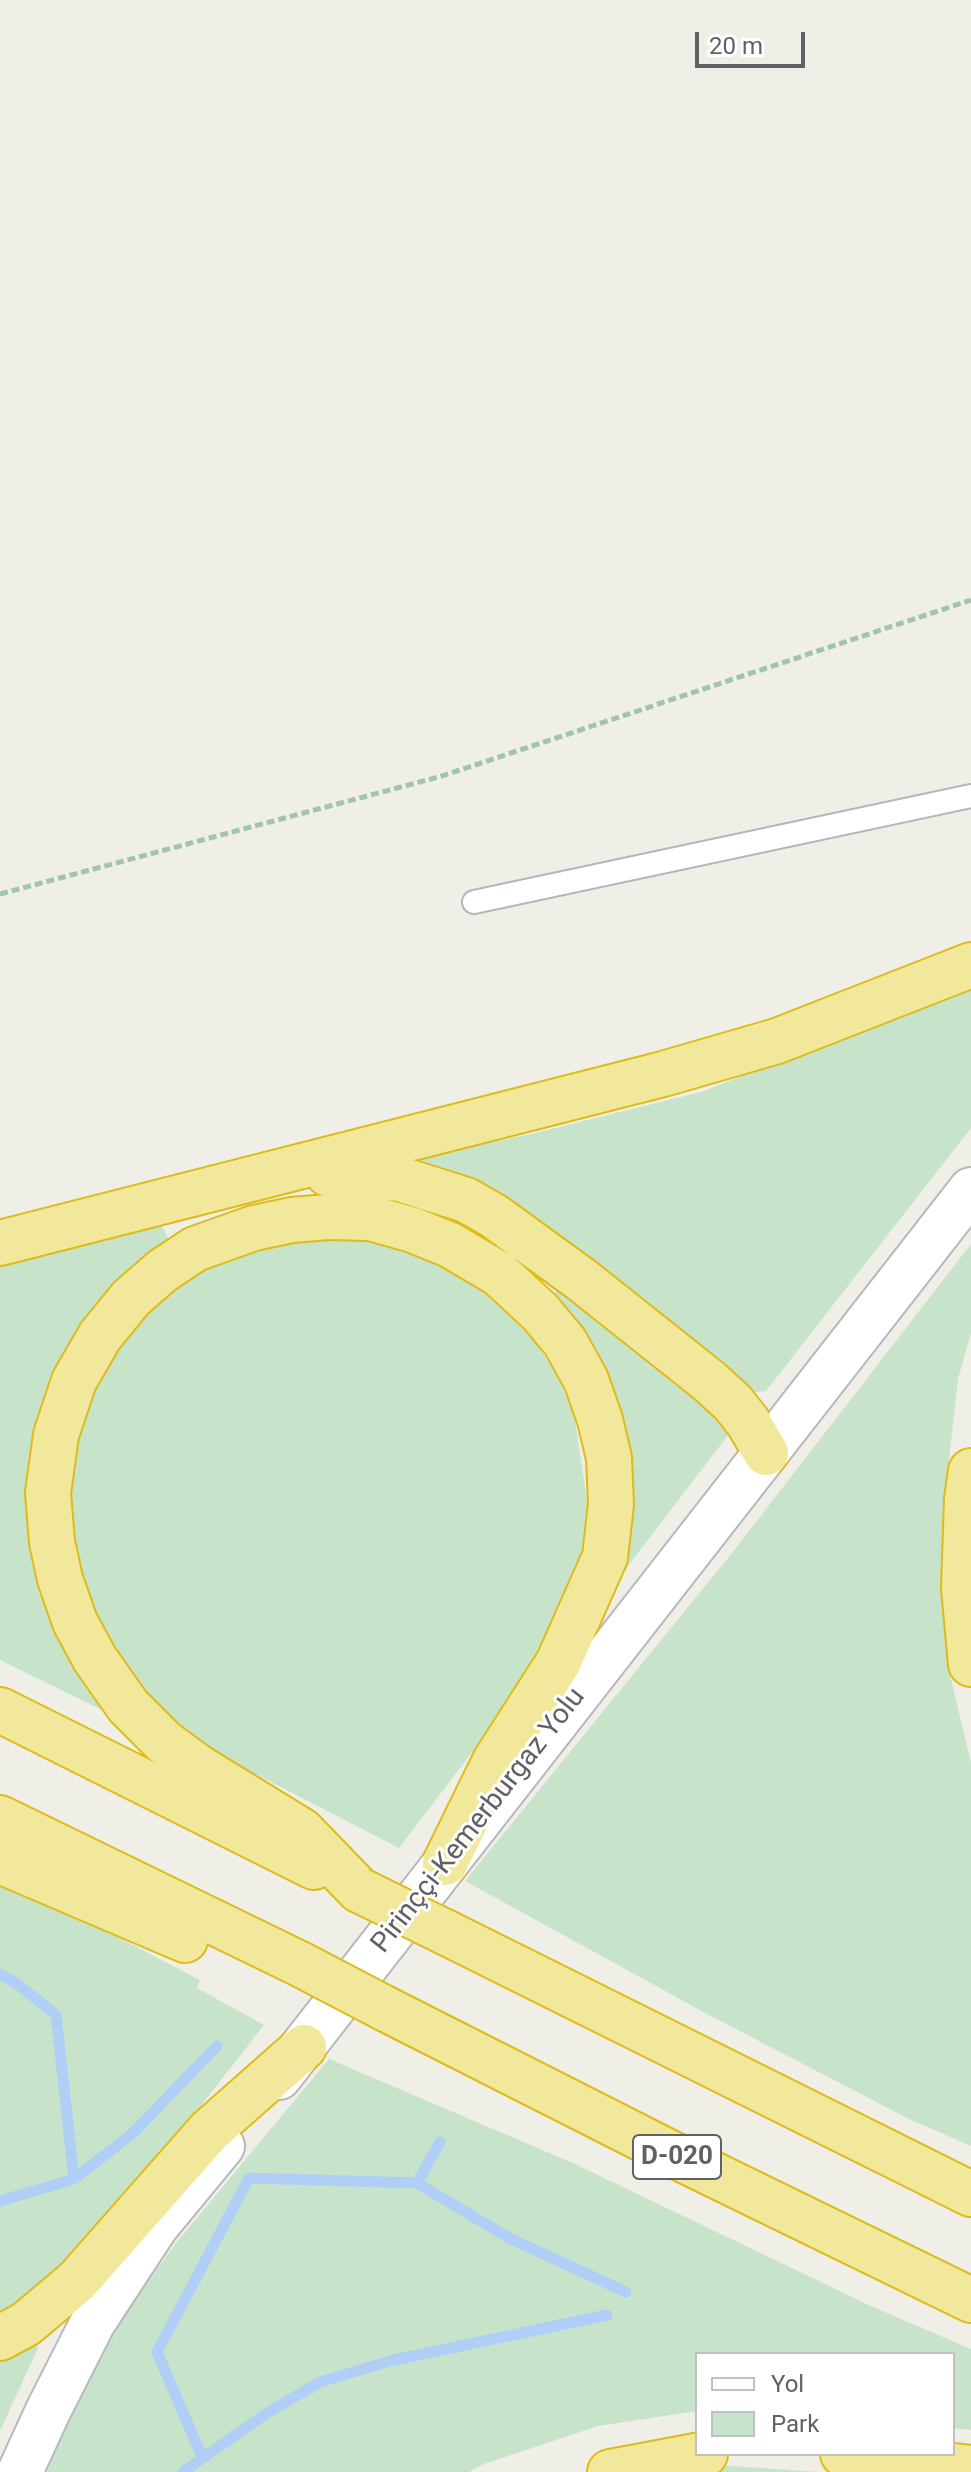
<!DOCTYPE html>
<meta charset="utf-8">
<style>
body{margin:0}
#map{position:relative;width:971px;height:2472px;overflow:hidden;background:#efeee7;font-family:Roboto,sans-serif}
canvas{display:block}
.legend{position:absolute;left:695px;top:2352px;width:260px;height:104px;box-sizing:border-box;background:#fff;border:2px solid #bfc0c2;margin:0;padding:10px 14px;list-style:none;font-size:24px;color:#5f6166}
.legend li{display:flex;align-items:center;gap:16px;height:40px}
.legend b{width:40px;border:2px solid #bfc0c2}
.scale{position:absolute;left:695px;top:32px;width:110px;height:36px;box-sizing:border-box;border:4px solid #5f6166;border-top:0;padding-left:10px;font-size:24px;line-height:28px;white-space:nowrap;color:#5f6166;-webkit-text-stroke:6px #fff;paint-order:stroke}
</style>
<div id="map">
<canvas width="971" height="2472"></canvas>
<ul class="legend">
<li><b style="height:10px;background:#fff"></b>Yol</li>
<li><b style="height:22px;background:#c7e4cb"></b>Park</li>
</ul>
<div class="scale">20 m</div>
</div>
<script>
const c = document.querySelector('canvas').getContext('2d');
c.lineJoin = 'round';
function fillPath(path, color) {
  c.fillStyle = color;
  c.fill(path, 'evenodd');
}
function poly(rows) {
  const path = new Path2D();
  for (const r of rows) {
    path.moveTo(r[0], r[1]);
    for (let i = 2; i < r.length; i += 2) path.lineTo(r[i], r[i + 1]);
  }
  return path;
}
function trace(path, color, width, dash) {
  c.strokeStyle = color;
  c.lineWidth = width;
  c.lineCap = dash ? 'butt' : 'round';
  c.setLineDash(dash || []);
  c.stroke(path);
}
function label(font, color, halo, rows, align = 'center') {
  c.font = font + ' Roboto,sans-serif';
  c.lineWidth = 6;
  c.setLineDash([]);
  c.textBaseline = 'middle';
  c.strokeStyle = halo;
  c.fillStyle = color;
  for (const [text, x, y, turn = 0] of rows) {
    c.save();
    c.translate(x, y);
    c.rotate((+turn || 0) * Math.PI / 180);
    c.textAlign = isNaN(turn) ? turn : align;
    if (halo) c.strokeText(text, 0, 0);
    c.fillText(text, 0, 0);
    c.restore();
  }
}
const green = poly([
 [971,983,971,1128,766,1391,755,1392,743,1386,418,1166,418,1158,531,1134,701,1092,910,1010],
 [161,1224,173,1247,102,1303,33,1548,39,1594,64,1649,104,1711,0,1660,0,1264],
 [318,1229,390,1240,471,1275,523,1324,559,1377,575,1420,587,1500,581,1580,534,1671,399,1848,211,1751,147,1701,100,1642,81,1586,66,1485,94,1372,163,1291,230,1252],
 [971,1244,971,1333,958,1379,944,1504,949,1671,971,1763,971,2146,909,2119,709,2015,465,1881,732,1553],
 [560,1286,703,1394,732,1430,624,1571,629,1527,550,1298],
 [0,1883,100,1928,200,1980,197,1988,264,2025,125,2203,71,2266,0,2319],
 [329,2059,575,2164,873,2307,971,2349,971,2430,953,2428,953,2354,697,2354,697,2411,598,2426,484,2464,469,2472,47,2472,95,2356,176,2243],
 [33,2343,38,2348,0,2431,0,2360],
 [676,2462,818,2472,624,2472]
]);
const stream = poly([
 [0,1974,19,1985,56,2015,74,2179],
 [417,2183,440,2142],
 [0,2201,74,2179,133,2133,217,2046],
 [202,2457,157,2352,249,2178,417,2183,511,2239,626,2292],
 [183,2472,267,2413,320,2382,394,2360,607,2315]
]);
const path = poly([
 [0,894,442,776,971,600]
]);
const lane = poly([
 [474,902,971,796]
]);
const secondary = poly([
 [279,2077,971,1190],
 [20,2472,48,2411,93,2322,156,2226,222,2146]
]);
const highway = poly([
 [328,1174,353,1174,400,1179,466,1200,494,1216,582,1280,709,1381,733,1403,748,1422,766,1453],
 [0,1243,663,1074,777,1041,971,965],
 [971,1471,967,1499,964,1588,971,1664],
 [0,1710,314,1867],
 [0,1818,300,1964],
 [0,1861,185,1940],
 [359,1890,302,1831,198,1767,164,1742,128,1706,95,1659,75,1622,60,1579,52,1542,48,1493,56,1435,74,1381,100,1336,131,1298,162,1271,195,1249,254,1228,292,1220,328,1217,370,1218,413,1230,450,1245,499,1274,540,1312,565,1342,586,1380,600,1420,609,1458,611,1504,605,1557,558,1663,495,1761,445,1863],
 [445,1932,971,2194],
 [386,2009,686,2161,971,2300],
 [0,2338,26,2324,77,2281,209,2131,304,2047],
 [843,2454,971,2468],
 [610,2472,705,2454]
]);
const highwayBridge = poly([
 [359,1890,445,1932],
 [300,1964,386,2009]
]);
const shields = [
 [677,2157,88]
];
const shieldNames = [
 ["D-020",677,2157]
];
const streetNames = [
 ["Pirinççi-Kemerburgaz Yolu",479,1821,-52]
];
fillPath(green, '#c7e4cb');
trace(stream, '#b0cef6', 11);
trace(lane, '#b4b6ba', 26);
trace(secondary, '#b6b8bd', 48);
trace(highway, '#debb19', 48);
trace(path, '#a0c4b0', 5, [8, 4]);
trace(lane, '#fff', 22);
trace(secondary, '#fff', 44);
trace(highway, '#f2e89b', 44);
trace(highwayBridge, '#debb19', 48, []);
trace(highwayBridge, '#f2e89b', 44);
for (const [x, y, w] of shields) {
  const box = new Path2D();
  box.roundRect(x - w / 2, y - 22, w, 44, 6);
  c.fillStyle = '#fff';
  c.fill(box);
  trace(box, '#5f6166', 2);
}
label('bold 26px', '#5f6166', null, shieldNames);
label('28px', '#5f6166', '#fff', streetNames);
</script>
